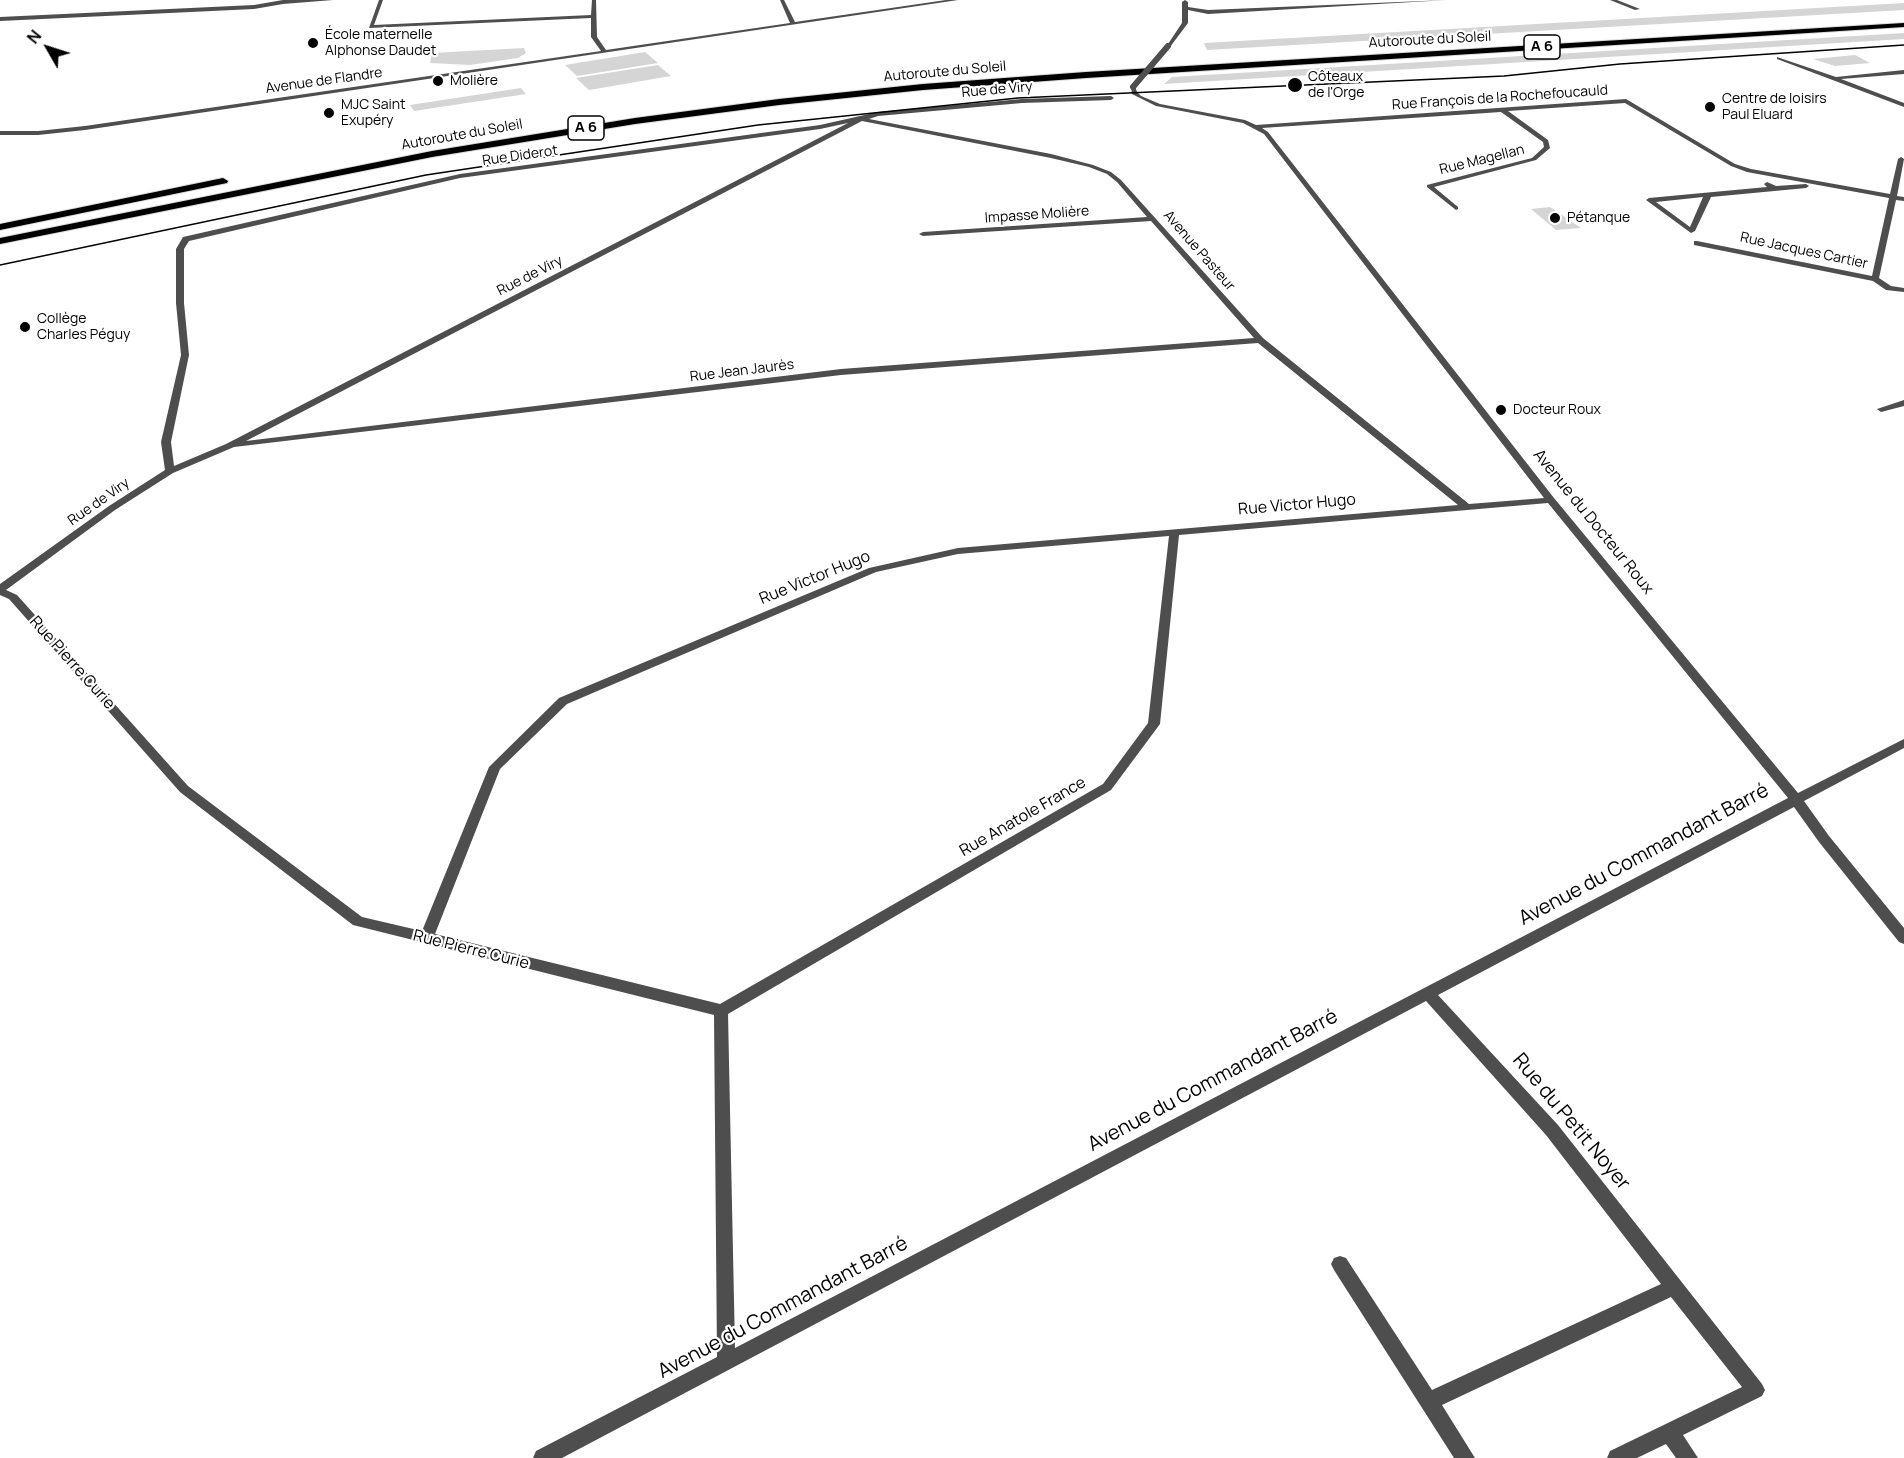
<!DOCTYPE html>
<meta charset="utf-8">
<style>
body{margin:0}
#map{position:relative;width:1904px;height:1458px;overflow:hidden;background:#fff;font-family:Manrope,sans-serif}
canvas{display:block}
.north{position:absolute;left:18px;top:18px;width:60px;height:60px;-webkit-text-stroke:4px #fff;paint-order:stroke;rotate:309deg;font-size:16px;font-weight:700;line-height:24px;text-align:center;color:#000}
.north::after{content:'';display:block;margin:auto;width:21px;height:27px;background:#000;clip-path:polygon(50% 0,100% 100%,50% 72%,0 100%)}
</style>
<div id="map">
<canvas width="1904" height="1458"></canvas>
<div class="north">N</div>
</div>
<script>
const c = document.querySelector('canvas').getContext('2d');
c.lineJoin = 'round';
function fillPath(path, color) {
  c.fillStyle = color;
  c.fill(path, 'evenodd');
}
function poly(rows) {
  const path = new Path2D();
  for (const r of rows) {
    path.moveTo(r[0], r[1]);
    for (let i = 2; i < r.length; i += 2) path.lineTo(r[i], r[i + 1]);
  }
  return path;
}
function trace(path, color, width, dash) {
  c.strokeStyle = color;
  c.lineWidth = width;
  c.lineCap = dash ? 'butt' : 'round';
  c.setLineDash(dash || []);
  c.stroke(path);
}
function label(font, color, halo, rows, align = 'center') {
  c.font = font + ' Manrope,sans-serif';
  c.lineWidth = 4.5;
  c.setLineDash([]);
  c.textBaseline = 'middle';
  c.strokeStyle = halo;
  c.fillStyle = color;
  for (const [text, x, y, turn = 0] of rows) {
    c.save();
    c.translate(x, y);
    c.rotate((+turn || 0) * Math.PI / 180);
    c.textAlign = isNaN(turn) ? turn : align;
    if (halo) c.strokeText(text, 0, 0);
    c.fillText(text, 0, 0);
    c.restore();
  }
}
const green = poly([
 [1904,3,1904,10,1207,50,1204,43],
 [1904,33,1904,39,1164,84,1172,77],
 [524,48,526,53,518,58,470,65,430,63,432,53],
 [645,52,658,63,577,76,565,65],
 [1855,55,1870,63,1835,66,1813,59],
 [658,65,671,76,589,90,576,78],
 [521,88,526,94,414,111,410,105],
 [1550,207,1581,228,1556,230,1531,209]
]);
const street = poly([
 [283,0,333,0,283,4,254,9,0,21,0,17,254,5,283,0],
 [379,0,383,0,374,25,591,15,592,0,596,0,597,37,606,50,790,23,780,0,784,0,795,22,946,0,958,0,85,130,38,135,0,135,0,131,38,131,85,126,601,51,591,37,591,18,369,28,379,0],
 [1185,0,1188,2,1188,7,1208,10,1447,0,1208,14,1188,10,1188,23,1170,47,1166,47,1182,23,1182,2,1185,0],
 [1610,0,1617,0,1640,9,1635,10,1610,0],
 [1777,57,1836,77,1904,70,1904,74,1841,79,1904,103,1904,107,1777,59,1777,57],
 [1131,86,1135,86,1137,92,1141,96,1160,104,1245,120,1256,125,1626,99,1735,164,1751,169,1890,194,1898,159,1901,157,1904,159,1897,196,1904,197,1904,201,1896,200,1879,278,1891,286,1904,288,1904,292,1886,290,1873,281,1694,245,1694,241,1697,241,1872,276,1889,198,1747,172,1731,166,1625,103,1508,111,1548,140,1550,148,1536,160,1434,187,1458,207,1458,209,1456,210,1427,187,1427,185,1532,158,1544,147,1543,142,1501,112,1262,128,1268,132,1554,498,1798,793,1904,739,1904,748,1804,801,1829,836,1904,928,1904,944,1899,942,1819,842,1794,807,1438,995,1558,1125,1762,1384,1765,1390,1762,1396,1683,1435,1698,1458,1676,1458,1666,1444,1637,1458,1607,1458,1610,1451,1742,1387,1671,1297,1442,1405,1475,1458,1454,1458,1334,1270,1331,1264,1334,1258,1340,1256,1346,1258,1432,1390,1661,1284,1546,1135,1426,1001,562,1458,533,1458,536,1451,717,1357,714,1015,353,925,180,792,9,599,0,595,0,584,109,506,165,470,161,442,181,355,176,303,176,249,183,237,460,174,820,125,878,112,1022,99,1111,96,1114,98,1111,100,1022,103,878,116,869,119,1051,154,1093,165,1111,172,1121,180,1263,338,1469,504,1544,498,1264,134,1243,123,1156,106,1132,94,1131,86],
 [862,121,1051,158,1089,167,1107,174,1117,182,1147,217,923,232,919,234,923,236,1151,221,1254,338,841,369,246,441,862,121],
 [848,123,226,444,174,466,171,442,189,355,184,303,184,249,189,241,460,178,820,129,848,123],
 [1258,343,1458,505,958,548,869,568,559,698,489,767,422,931,362,917,188,786,17,595,6,590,115,510,173,473,234,447,841,375,1258,343],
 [1548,503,1788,798,735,1348,728,1014,1111,790,1160,724,1179,535,1548,503],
 [1169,536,1148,723,1103,784,720,1004,435,934,500,769,567,704,876,572,958,554,1169,536],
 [1767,182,1776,186,1806,184,1809,186,1806,188,1711,197,1695,231,1691,233,1646,200,1649,198,1767,187,1764,184,1767,182],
 [1703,197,1690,227,1656,202,1703,197],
 [1904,400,1904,406,1881,412,1877,409,1904,400]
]);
const highway = poly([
 [1904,23,1904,27,1086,78,923,90,779,105,635,124,432,157,0,244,0,238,432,151,635,118,779,99,923,84,1086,72,1904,23],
 [223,178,228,181,227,183,0,230,0,224,223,178]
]);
const tram = poly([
 [0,265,426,175,758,125,1018,98,1504,76,1620,64,1904,45]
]);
const streetBridge = poly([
 [1133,87,1168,46]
]);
const markers = [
 [313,43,6,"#000"],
 [438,81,6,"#000"],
 [1295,85,8,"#000"],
 [1710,107,6,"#000"],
 [329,113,6,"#000"],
 [1555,218,6,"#000"],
 [25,327,6,"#000"],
 [1501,410,6,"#000"]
];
const farPoinames = [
 ["École maternelle",325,35],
 ["Alphonse Daudet",325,51],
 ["Côteaux",1308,77],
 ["de l'Orge",1308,93],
 ["Molière",450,81],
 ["Centre de loisirs",1722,99],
 ["Paul Eluard",1722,115],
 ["MJC Saint",341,105],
 ["Exupéry",341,121],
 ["Pétanque",1567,218],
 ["Collège",37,319],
 ["Charles Péguy",37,335],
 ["Docteur Roux",1513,410]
];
const farStreetnames = [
 ["Autoroute du Soleil",1430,40,-3],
 ["Autoroute du Soleil",945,72,-5],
 ["Avenue de Flandre",324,81,-8],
 ["Rue de Viry",997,90,-5],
 ["Rue François de la Rochefoucauld",1500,98,-4],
 ["Autoroute du Soleil",462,135,-10],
 ["Rue Diderot",520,156,-8],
 ["Rue Magellan",1482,160,-14],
 ["Impasse Molière",1037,215,-4],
 ["Avenue Pasteur",1199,251,49],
 ["Rue Jacques Cartier",1804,251,12],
 ["Rue de Viry",530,276,-27],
 ["Rue Jean Jaurès",742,371,-7],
 ["Rue de Viry",99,502,-35]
];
const shields = [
 [1542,47,36],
 [586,128,36]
];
const shieldNames = [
 ["A 6",1542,47],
 ["A 6",586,128]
];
const streetNames = [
 ["Rue Victor Hugo",1297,505,-5],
 ["Avenue du Docteur Roux",1593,522,51],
 ["Rue Victor Hugo",815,578,-22],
 ["Rue Pierre Curie",72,663,48],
 ["Rue Anatole France",1023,817,-30],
 ["Rue Pierre Curie",471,950,14]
];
const nearStreetnames = [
 ["Avenue du Commandant Barré",1644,855,-28],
 ["Avenue du Commandant Barré",1213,1081,-28],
 ["Rue du Petit Noyer",1571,1122,50],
 ["Avenue du Commandant Barré",783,1308,-28]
];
fillPath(green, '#d5d5d5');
trace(highway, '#dbdbdb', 2);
fillPath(street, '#4e4e4e');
fillPath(highway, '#000');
trace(tram, '#000', 1.5);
trace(streetBridge, '#4e4e4e', 6);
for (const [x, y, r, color] of markers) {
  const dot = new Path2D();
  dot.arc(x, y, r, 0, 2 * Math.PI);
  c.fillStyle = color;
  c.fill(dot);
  trace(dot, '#fff', 2);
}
label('14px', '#000', '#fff', farPoinames, 'left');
label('14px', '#000', '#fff', farStreetnames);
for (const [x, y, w] of shields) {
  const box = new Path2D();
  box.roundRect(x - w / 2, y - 12, w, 24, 4.5);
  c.fillStyle = '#fff';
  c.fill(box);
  trace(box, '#000', 1.5);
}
label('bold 15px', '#000', null, shieldNames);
label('16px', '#000', '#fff', streetNames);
label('20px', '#000', '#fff', nearStreetnames);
</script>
